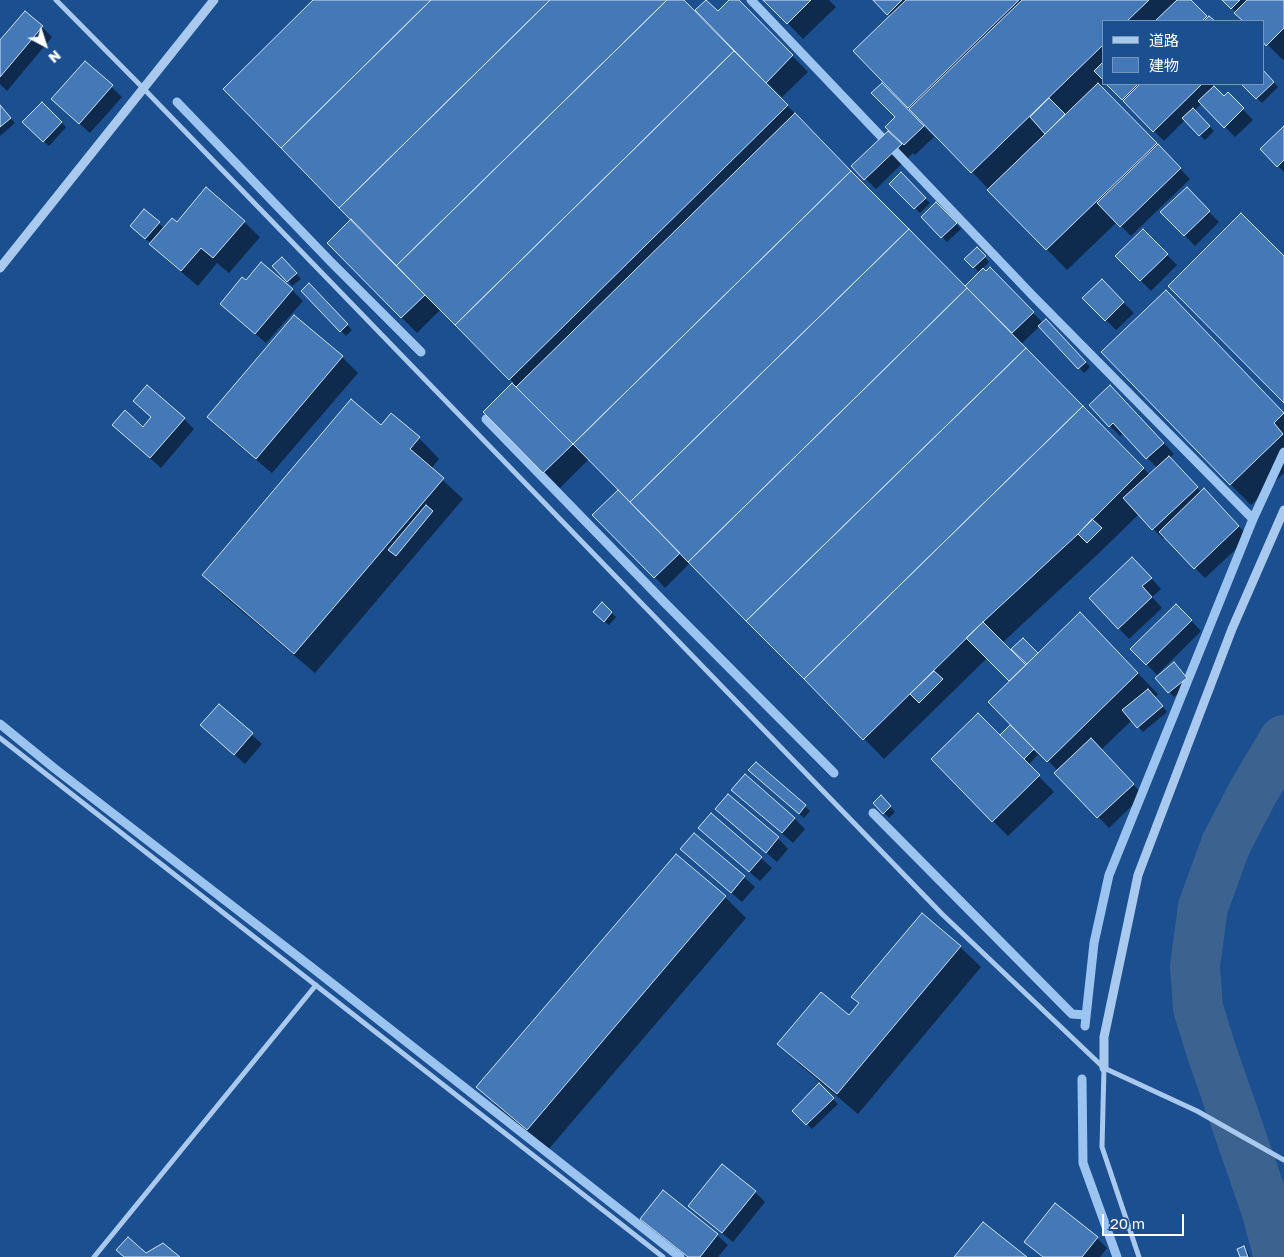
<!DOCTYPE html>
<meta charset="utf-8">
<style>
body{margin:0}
#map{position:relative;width:1284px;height:1257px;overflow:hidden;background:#1b4f8f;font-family:"Golos Text","Noto Sans JP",sans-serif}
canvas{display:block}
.legend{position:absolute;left:1102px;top:20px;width:162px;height:65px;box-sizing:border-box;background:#1b4f8f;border:1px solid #7695bc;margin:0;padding:6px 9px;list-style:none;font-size:15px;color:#fff}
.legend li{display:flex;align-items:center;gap:10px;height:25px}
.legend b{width:25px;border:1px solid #7695bc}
.north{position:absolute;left:20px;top:20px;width:50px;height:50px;-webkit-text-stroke:4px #1b4f8f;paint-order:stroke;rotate:140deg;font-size:14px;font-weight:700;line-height:20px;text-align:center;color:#fff}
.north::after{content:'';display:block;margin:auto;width:18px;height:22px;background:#fff;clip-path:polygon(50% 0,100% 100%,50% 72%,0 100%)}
.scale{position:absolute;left:1102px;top:1214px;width:82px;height:22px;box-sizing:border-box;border:2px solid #fff;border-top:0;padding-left:6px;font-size:15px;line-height:18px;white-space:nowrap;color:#fff;-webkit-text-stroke:4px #1b4f8f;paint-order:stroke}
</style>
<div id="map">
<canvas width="1284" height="1257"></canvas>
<ul class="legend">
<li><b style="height:6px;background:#a9c9ee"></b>道路</li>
<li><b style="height:14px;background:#4478b7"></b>建物</li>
</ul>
<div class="north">N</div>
<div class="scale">20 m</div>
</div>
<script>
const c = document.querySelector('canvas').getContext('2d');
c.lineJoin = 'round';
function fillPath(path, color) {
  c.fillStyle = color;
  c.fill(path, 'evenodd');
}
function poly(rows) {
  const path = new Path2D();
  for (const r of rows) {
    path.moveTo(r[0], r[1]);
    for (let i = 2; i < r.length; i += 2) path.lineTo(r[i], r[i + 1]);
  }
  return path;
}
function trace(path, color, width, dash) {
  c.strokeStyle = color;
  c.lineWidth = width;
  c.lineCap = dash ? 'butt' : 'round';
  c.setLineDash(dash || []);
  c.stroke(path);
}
const shadow = poly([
 [315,0,683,0,695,12,706,1,718,13,731,0,737,0,808,72,782,97,768,83,767,85,965,287,980,273,966,259,977,248,989,262,982,269,986,273,990,269,1043,323,1051,325,1090,367,1084,373,1040,326,1021,344,1150,475,1157,468,1124,433,1120,436,1110,426,1121,397,1174,454,1169,458,1202,493,1215,501,1249,537,1205,578,1165,537,1163,539,1139,514,1098,554,1002,643,1026,667,1029,664,1023,640,1038,655,1080,614,1158,694,1155,697,1167,712,1143,732,1132,720,1101,750,1143,795,1109,828,1056,773,1058,771,990,702,1011,681,987,658,884,759,691,562,665,588,655,577,630,504,632,503,589,459,560,488,485,412,514,383,441,309,417,333,328,243,351,221],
 [765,0,829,0,836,7,803,39],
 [875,0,1191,0,1208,19,1209,17,1213,21,1103,21,1103,84,1104,84,1101,87,1190,179,1131,236,1117,222,1067,270,855,51,891,16],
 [1224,0,1284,0,1284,59,1283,60,1263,40,1263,21,1245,21],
 [42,27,52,37,7,91,0,84,0,42],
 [85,62,122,97,90,133,63,109],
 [1263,71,1278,87,1262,103,1243,84,1263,84],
 [882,84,934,137,915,155,913,153,876,189,853,166,891,130,897,117],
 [1108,84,1212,84,1224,97,1228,94,1253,120,1235,137,1202,103,1194,111,1214,131,1205,140,1185,120,1164,141],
 [42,104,66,127,49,146,24,122],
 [0,106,15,123,0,136],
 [1284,128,1284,172,1261,149],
 [901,174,930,203,920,213,891,184],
 [1186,189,1219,222,1195,246,1162,212],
 [936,204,961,229,947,242,923,217],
 [244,222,260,237,229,273,217,263,198,286,167,260,152,244,136,231,159,223,164,229,177,224],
 [1143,231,1177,265,1151,291,1117,256],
 [282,259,301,279,292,286,288,281],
 [261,264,292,290,303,301,266,343,221,304,246,282],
 [1102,281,1134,313,1116,330,1084,298],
 [309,285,352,330,346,336,302,291],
 [1186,312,1284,414,1284,473,1251,505,1230,484],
 [294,317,342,357,358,373,272,473,224,433,209,417],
 [184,419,194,429,161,468,113,425,143,428],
 [381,426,419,438,439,459,431,469,463,499,315,673,224,596,203,575],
 [1143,569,1161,589,1152,597,1162,608,1129,639,1090,598],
 [602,604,616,617,609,625,599,617],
 [1176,605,1201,631,1157,675,1132,649],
 [1179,669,1191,683,1174,697,1157,678],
 [219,706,262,744,245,764,202,725],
 [1010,726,1038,755,1028,765,1054,792,1008,836,932,760,1000,737],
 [756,763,810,811,804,818,754,775],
 [745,776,795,819,805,829,793,843,743,800],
 [881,797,895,812,889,818,875,803],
 [716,809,778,838,788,849,777,862,727,819],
 [695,834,744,877,755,887,742,902,692,859],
 [710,838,761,858,772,868,760,881],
 [676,855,725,897,746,918,548,1150,499,1108,478,1087],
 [960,947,981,967,858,1114,800,1065,779,1044,849,1017,860,1004,853,997],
 [819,1085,838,1104,812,1129,794,1111],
 [663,1191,717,1235,728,1245,718,1257,687,1257,652,1229,641,1219],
 [755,1192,765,1202,733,1242,700,1216,690,1205],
 [1097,1238,1107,1248,1100,1257,1042,1257,1025,1242],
 [1244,1248,1248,1252,1250,1257,1241,1257]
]);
const stream = poly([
 [751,0,1033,296,1253,519],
 [177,102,331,262,421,352],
 [486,419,665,603,834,773],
 [0,724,54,768,310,966,680,1257],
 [873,813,1072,1014,1085,1015],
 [1085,1026,1094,943,1109,875,1253,519,1284,452],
 [1082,1079,1083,1163,1117,1257]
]);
const river = poly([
 [1279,1257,1266,1209,1211,1050,1198,1008,1195,966,1203,907,1226,844,1253,792,1284,740]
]);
const building = poly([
 [313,0,431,0,281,148,223,89,313,0],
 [431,0,550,0,339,208,281,148,431,0],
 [550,0,667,0,396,266,339,208,550,0],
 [667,0,684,0,734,51,455,325,396,266,667,0],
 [706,0,718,11,729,0,739,0,793,55,766,83,695,10,706,0],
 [763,0,811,0,787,24,763,0],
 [873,0,902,0,887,15,873,0],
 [906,0,1019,0,908,108,853,51,906,0],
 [1022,0,1149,0,1127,21,1103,21,1103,45,971,173,909,109,1022,0],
 [1177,0,1191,0,1207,16,1202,21,1155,21,1177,0],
 [1222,0,1240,0,1231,9,1222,0],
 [1247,0,1284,0,1284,28,1266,46,1263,42,1263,21,1243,21,1234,13,1247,0],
 [25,11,43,26,0,77,0,40,25,11],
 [1209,16,1215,21,1204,21,1209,16],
 [734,51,788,105,509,380,455,325,734,51],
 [85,61,113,85,79,124,51,99,85,61],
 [1103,62,1103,80,1094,71,1103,62],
 [1263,70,1274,82,1256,99,1241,84,1263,84,1263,70],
 [882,83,924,126,904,145,885,127,895,117,871,93,882,83],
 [1098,83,1157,143,1046,250,987,190,1098,83],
 [1106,84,1138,84,1122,100,1106,84],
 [1140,84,1202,84,1153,132,1123,101,1140,84],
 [1214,86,1224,96,1228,92,1244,108,1224,128,1198,101,1214,86],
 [1049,98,1065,114,1045,134,1030,117,1049,98],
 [42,102,62,122,43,142,22,122,42,102],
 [0,105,11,118,0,127,0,105],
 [1193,108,1210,126,1199,136,1182,118,1193,108],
 [795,113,851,171,573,444,516,387,795,113],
 [1284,126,1284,160,1277,167,1260,149,1284,126],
 [888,131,902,144,864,180,851,166,888,131],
 [1158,144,1181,168,1120,227,1097,203,1158,144],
 [851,171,909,229,630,502,573,444,851,171],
 [901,172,926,198,914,209,889,184,901,172],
 [206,187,245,221,213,258,201,248,181,271,149,244,172,218,177,222,206,187],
 [1187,187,1210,211,1184,236,1160,212,1187,187],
 [936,202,957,223,941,238,921,217,936,202],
 [144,209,160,222,145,239,130,226,144,209],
 [1241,213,1284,256,1284,403,1168,286,1241,213],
 [351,219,425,295,401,318,327,243,351,219],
 [909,229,967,288,688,562,630,502,909,229],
 [1143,229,1168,254,1140,281,1115,256,1143,229],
 [977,247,986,256,973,268,964,259,977,247],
 [282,257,297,273,287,282,272,266,282,257],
 [261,262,293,289,255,334,220,304,242,277,246,280,261,262],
 [990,267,1034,312,1012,333,965,286,983,268,986,271,990,267],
 [1102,279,1124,302,1105,321,1082,298,1102,279],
 [309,283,348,324,340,332,301,291,309,283],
 [967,288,1026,348,746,621,688,562,967,288],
 [1166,290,1284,413,1274,423,1283,434,1230,485,1101,352,1166,290],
 [294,315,343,356,256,459,207,417,294,315],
 [1046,319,1086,362,1078,369,1038,326,1046,319],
 [1026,348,1083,406,804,679,746,621,1026,348],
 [512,383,573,444,543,473,483,412,512,383],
 [147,385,185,418,150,458,112,425,125,410,143,427,151,417,133,401,147,385],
 [1110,385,1164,443,1146,459,1113,423,1109,427,1089,405,1110,385],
 [351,399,381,425,391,413,420,437,410,449,444,478,294,654,202,575,351,399],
 [1083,406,1144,468,1078,534,983,622,863,740,804,679,1083,406],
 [1169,456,1198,487,1152,530,1123,498,1169,456],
 [1204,488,1239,526,1194,569,1159,532,1204,488],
 [618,490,680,553,654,578,592,515,618,490],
 [426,505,433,511,396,556,388,550,426,505],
 [1092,519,1102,528,1087,543,1078,534,1092,519],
 [1132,557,1152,578,1142,586,1152,597,1118,629,1089,598,1132,557],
 [602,602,612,612,604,622,593,612,602,602],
 [1176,604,1192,620,1146,665,1130,649,1176,604],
 [1080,612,1138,673,1047,762,988,702,1080,612],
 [983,622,1026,665,1009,681,966,638,983,622],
 [1023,638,1038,653,1027,664,1011,649,1023,638],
 [1174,662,1187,678,1168,693,1155,678,1174,662],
 [934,671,943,679,919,703,910,694,934,671],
 [1148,689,1163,706,1137,728,1122,710,1148,689],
 [219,704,253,733,234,755,200,725,219,704],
 [978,713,1040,775,992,822,931,759,978,713],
 [1010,725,1034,749,1024,759,1000,735,1010,725],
 [1091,738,1134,784,1097,818,1054,773,1091,738],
 [756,762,806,805,799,814,748,770,756,762],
 [745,774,795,818,782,833,731,790,745,774],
 [728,794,779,837,766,853,715,809,728,794],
 [881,795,891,806,883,814,873,803,881,795],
 [711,813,762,857,749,872,698,828,711,813],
 [694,833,745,876,731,893,680,849,694,833],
 [676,854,726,896,527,1130,476,1087,676,854],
 [922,913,961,946,837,1094,777,1044,821,992,849,1015,859,1003,851,997,922,913],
 [819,1083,834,1098,806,1125,792,1111,819,1083],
 [722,1164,756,1191,722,1233,688,1206,722,1164],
 [663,1190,718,1234,700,1257,688,1257,640,1219,663,1190],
 [1055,1203,1098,1237,1082,1257,1043,1257,1024,1242,1055,1203],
 [983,1222,1027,1257,954,1257,983,1222],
 [128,1237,146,1253,163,1243,180,1257,124,1257,116,1250,128,1237],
 [1244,1246,1248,1257,1240,1257,1237,1249,1244,1246]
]);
const minor = poly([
 [56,0,143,88,942,914,1104,1068,1197,1111,1284,1160],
 [0,738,663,1257],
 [1104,1068,1102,1147,1139,1257],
 [94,1257,316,985]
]);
const tertiary = poly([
 [0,268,214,0],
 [1104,1068,1104,1037,1138,875,1232,629,1284,510]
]);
fillPath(shadow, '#0007');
trace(stream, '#9cc4f0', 9);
trace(river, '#3c6290', 50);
fillPath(building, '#4478b7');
trace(building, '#cfe3fa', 1);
trace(minor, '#a9c9ee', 5);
trace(tertiary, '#a9c9ee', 9);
</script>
